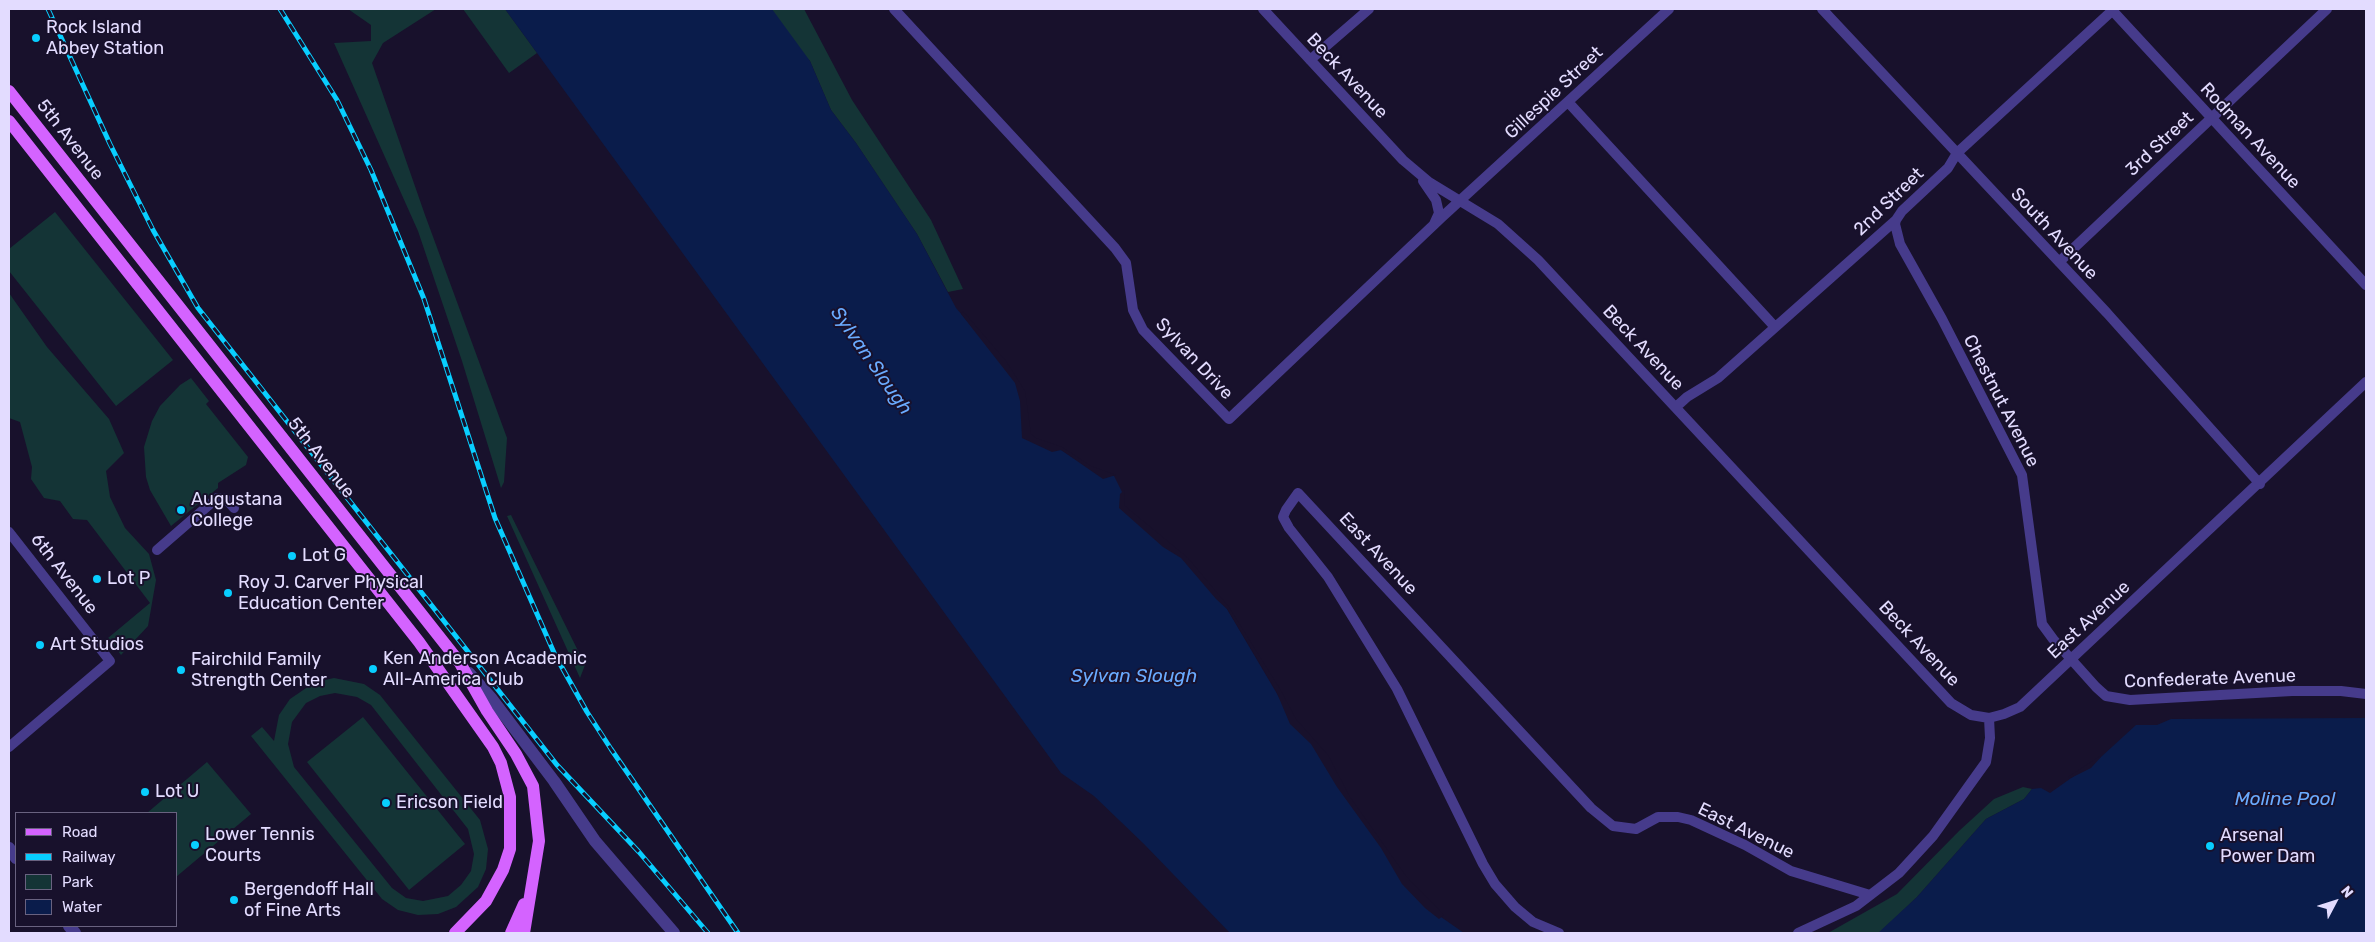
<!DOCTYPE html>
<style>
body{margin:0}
#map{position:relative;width:2375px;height:942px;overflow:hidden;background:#18112c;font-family:Rubik,sans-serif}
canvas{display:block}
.frame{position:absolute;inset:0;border:10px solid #e3dcff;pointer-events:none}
.legend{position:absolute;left:15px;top:812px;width:162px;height:115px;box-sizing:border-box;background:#18112c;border:1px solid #696280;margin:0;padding:6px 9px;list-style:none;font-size:15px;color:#e3dcff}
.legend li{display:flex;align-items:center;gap:10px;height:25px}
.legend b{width:25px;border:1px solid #696280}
.north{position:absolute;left:2310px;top:877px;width:50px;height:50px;-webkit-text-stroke:4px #18112c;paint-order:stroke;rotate:50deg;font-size:14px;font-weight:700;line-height:20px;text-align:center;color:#e3dcff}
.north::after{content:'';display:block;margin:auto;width:18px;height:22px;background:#e3dcff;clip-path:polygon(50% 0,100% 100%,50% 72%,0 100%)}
</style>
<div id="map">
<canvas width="2375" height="942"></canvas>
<div class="frame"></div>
<ul class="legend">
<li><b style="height:6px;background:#d463ff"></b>Road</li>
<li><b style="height:6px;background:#08ceff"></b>Railway</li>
<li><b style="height:14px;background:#143436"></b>Park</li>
<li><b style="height:14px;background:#0a1c4b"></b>Water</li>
</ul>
<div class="north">N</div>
</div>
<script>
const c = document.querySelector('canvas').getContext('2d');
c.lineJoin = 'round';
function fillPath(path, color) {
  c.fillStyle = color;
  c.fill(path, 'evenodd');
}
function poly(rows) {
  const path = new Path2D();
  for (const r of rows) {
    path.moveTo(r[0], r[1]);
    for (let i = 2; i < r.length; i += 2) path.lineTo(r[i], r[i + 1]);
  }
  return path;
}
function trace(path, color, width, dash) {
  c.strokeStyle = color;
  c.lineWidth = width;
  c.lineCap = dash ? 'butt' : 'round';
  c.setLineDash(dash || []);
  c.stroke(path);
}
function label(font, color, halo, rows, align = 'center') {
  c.font = font + ' Rubik,sans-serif';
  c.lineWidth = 4;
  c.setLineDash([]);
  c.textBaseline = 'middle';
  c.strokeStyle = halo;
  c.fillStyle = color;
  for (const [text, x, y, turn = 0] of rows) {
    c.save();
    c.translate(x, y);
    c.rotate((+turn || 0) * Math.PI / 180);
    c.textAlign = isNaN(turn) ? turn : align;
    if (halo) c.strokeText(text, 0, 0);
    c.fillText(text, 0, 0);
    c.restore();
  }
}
const green = poly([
 [348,9,436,9,383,43,372,63,425,215,507,438,504,482,501,488,462,361,418,231,334,43,371,41,371,25],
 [463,9,505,9,537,53,509,73],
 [758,9,804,9,852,100,931,220,963,289,948,292,917,234,856,143,831,110,810,61],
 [55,212,173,360,116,406,9,271,9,249],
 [9,293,47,347,109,419,124,453,106,471,110,497,125,528,149,554,156,580,148,626,121,655,108,638,150,603,87,520,73,519,60,501,44,498,31,479,32,467,20,422,9,418],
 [191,378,209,401,206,404,248,457,246,465,218,483,218,488,171,526,150,490,146,477,144,447,152,421,160,406,180,385],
 [511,515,585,665,580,678,507,516],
 [334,678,364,684,380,695,480,820,488,849,486,869,478,887,456,907,438,914,418,915,398,910,382,899,251,736,262,727,274,741,279,715,290,699,315,682],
 [335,693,357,697,371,705,468,829,474,854,471,871,461,885,448,896,423,901,406,898,392,888,294,767,288,744,292,722,306,703,320,696],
 [363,717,465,844,409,890,307,762],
 [207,762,251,814,176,877,176,813,147,813],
 [2023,787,2032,789,2024,799,1986,819,1917,897,1879,933,1828,933,1897,894,1959,831,1994,799]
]);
const water = poly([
 [505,9,772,9,810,61,831,110,856,143,917,234,956,308,1004,363,1023,392,1028,435,1061,450,1090,468,1114,476,1122,492,1123,507,1186,560,1227,609,1293,721,1326,756,1348,798,1404,877,1441,917,1464,933,1230,933,1144,844,1094,796,1061,773],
 [2366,718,2366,933,1878,933,1917,897,1986,819,2024,799,2032,789,2041,788,2050,793,2101,757,2136,725,2157,725,2171,719]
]);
const pier = poly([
 [963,311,1006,361,1025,391,1031,434,1036,438,1062,447,1091,466,1116,475,1103,479,1061,450,1052,452,1022,438,1020,401,1015,383,961,314],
 [1124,490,1125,506,1188,558,1229,607,1280,689,1296,719,1328,755,1350,797,1406,876,1444,915,1439,919,1425,908,1402,884,1381,848,1337,787,1311,744,1290,724,1276,691,1227,609,1216,599,1181,558,1163,547,1119,508,1120,494],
 [2100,756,2101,757,2091,768,2071,778,2068,777]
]);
const minor = poly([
 [894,9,1115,248,1126,263,1133,310,1143,330,1229,419,1442,217,1669,9],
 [1263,9,1403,160,1429,182,1498,224,1538,260,1951,703,1971,715,1989,718,2004,714,2020,707,2366,382],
 [1822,9,2107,313,2260,484],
 [2111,9,2366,285],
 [1310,60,1369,9],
 [1568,102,1775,327],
 [1423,181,1436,200,1439,213,1434,224],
 [1896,220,1895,224,1900,244,1942,319,2022,475,2042,624,2053,639,2096,687,2106,696,2130,700,2292,691,2341,691,2366,694],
 [2059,262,2327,9],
 [1676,407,1687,397,1718,378,1896,220,1902,211,1948,168,1957,153,2114,9],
 [9,532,110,661,9,747],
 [157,550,217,498,226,499,234,508],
 [1559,933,1533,922,1515,907,1495,884,1483,864,1397,689,1328,577,1289,528,1283,517,1286,510,1298,493,1591,808,1613,826,1636,829,1658,817,1678,817,1691,820,1745,845,1791,871,1870,895],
 [1798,933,1856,906,1899,873,1933,836,1986,762,1990,738,1989,718]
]);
const tertiary = poly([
 [469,673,492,699,554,781,595,841,674,933],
 [9,848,16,858],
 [69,926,75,933]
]);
const primary = poly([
 [9,91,460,663,487,711,516,754,533,786,539,841,524,933],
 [9,121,419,642,493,747,501,763,510,797,510,849,503,870,486,901,455,933],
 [511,933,524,904]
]);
const rail = poly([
 [48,9,110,144,153,230,198,308,557,765,639,852,708,933],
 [280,9,337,100,371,170,424,299,495,518,555,655,587,712,611,749,738,933]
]);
const markers = [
 [36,38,5,"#08ceff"],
 [181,510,5,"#08ceff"],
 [292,556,5,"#08ceff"],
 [97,579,5,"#08ceff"],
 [228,593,5,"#08ceff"],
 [40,645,5,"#08ceff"],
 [373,669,5,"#08ceff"],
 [181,670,5,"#08ceff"],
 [145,792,5,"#08ceff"],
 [386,803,5,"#08ceff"],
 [195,845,5,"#08ceff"],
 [2210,846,5,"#08ceff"],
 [234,900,5,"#08ceff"]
];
const poiNames = [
 ["Rock Island",46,28],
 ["Abbey Station",46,49],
 ["Augustana",191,500],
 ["College",191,521],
 ["Lot G",302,556],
 ["Lot P",107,579],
 ["Roy J. Carver Physical",238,583],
 ["Education Center",238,604],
 ["Art Studios",50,645],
 ["Ken Anderson Academic",383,659],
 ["All-America Club",383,680],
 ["Fairchild Family",191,660],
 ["Strength Center",191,681],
 ["Lot U",155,792],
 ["Ericson Field",396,803],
 ["Lower Tennis",205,835],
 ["Courts",205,856],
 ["Arsenal",2220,836],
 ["Power Dam",2220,857],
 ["Bergendoff Hall",244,890],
 ["of Fine Arts",244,911]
];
const streetNames = [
 ["Beck Avenue",1347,76,47],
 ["Gillespie Street",1554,93,-43],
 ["Rodman Avenue",2250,136,47],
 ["5th Avenue",70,140,52],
 ["3rd Street",2160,144,-43],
 ["2nd Street",1889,202,-44],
 ["South Avenue",2054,234,47],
 ["Beck Avenue",1643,348,47],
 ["Sylvan Drive",1194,359,47],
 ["Chestnut Avenue",2001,401,63],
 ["5th Avenue",321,458,52],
 ["East Avenue",1378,554,47],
 ["6th Avenue",64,574,52],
 ["East Avenue",2089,620,-43],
 ["Beck Avenue",1919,644,47],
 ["Confederate Avenue",2210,679,-2],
 ["East Avenue",1746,831,26]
];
const waterNames = [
 ["Sylvan Slough",871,361,55],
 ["Sylvan Slough",1134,677],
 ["Moline Pool",2285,800]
];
fillPath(green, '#143436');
fillPath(water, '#0a1c4b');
fillPath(pier, '#18112c');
trace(minor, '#463b8b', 10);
trace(tertiary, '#463b8b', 12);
trace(primary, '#d463ff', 12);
trace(rail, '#08ceff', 5);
trace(rail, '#18112c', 3, [9]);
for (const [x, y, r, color] of markers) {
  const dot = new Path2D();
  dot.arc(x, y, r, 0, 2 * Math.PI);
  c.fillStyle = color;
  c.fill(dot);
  trace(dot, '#18112c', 2);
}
label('18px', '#e3dcff', '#18112c', poiNames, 'left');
label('18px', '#e3dcff', '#18112c', streetNames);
label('italic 19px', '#6aabff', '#18112c', waterNames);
</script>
